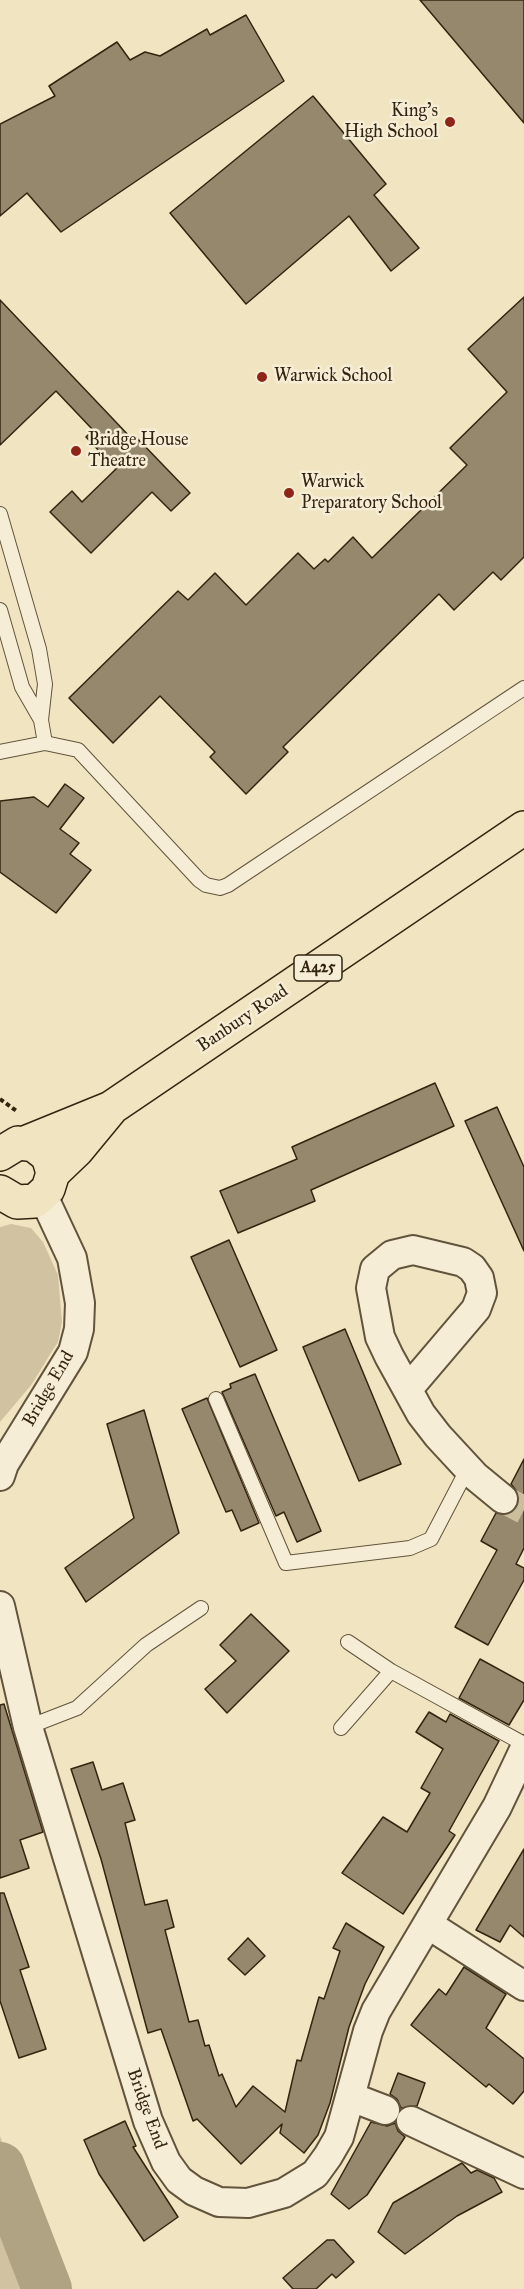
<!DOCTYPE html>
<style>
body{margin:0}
canvas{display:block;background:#f1e4c0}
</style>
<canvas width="524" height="2289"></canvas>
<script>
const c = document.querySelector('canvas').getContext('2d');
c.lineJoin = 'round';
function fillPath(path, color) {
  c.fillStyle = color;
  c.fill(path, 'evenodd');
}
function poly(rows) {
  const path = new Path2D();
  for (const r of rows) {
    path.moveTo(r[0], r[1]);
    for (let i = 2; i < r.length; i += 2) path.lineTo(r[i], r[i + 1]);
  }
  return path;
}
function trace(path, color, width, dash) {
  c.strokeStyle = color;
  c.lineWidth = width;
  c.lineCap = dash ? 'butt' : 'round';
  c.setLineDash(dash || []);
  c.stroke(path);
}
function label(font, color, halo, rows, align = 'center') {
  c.font = font + ' "IM FELL Great Primer",serif';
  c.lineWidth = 5;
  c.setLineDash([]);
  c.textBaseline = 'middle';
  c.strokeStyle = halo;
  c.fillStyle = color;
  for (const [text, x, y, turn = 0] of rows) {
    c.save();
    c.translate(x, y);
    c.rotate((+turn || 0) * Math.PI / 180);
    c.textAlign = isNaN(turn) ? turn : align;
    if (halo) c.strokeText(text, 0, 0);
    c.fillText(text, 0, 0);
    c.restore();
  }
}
const green = poly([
 [11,1224,31,1228,43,1242,58,1275,62,1322,58,1342,49,1356,32,1384,0,1422,0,1227],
 [0,2136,59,2289,0,2289]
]);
const river = poly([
 [0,2167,47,2289]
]);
const building = poly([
 [420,0,524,0,524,123,420,0],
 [246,15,284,81,61,232,27,193,0,216,0,124,55,96,49,86,117,42,130,60,145,52,160,56,207,29,210,35,246,15],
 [313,96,386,184,374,195,419,248,391,271,349,216,246,304,170,213,313,96],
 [524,297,524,557,501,580,493,572,454,610,439,594,283,747,288,752,246,794,210,757,215,752,160,696,113,743,69,698,178,591,188,600,215,573,246,605,298,553,314,569,325,559,328,562,353,537,372,558,467,465,450,448,507,392,468,349,524,297],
 [0,300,132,439,135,436,190,493,171,511,152,492,91,553,50,512,72,491,82,502,116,469,86,437,93,430,56,391,0,445,0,300],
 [65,784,84,798,60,829,79,843,70,854,91,870,56,913,0,872,0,801,34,797,48,807,65,784],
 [435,1083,454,1126,311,1190,315,1201,238,1233,220,1191,297,1159,292,1147,435,1083],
 [497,1107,524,1167,524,1251,465,1121,497,1107],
 [229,1240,277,1350,240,1367,191,1257,229,1240],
 [345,1329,401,1464,359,1481,303,1347,345,1329],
 [255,1374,321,1531,297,1542,284,1512,276,1516,222,1392,231,1388,230,1384,255,1374],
 [207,1398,259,1523,241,1531,232,1510,226,1512,182,1409,207,1398],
 [144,1410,179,1533,86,1602,65,1568,134,1518,107,1424,144,1410],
 [524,1459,524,1548,516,1564,524,1568,524,1580,488,1645,455,1627,497,1550,481,1541,496,1513,509,1514,519,1502,518,1493,511,1484,524,1459],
 [251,1614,289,1651,227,1713,205,1689,236,1661,220,1645,251,1614],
 [480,1659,524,1683,524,1700,509,1725,459,1698,480,1659],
 [4,1704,43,1832,20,1840,29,1868,0,1878,0,1705,4,1704],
 [429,1712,446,1722,450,1714,499,1741,449,1831,455,1835,403,1914,342,1873,383,1817,407,1832,430,1793,421,1788,443,1749,416,1732,429,1712],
 [93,1762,102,1790,123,1783,135,1820,125,1823,145,1905,167,1900,174,1927,165,1930,189,2022,198,2020,205,2046,209,2045,219,2076,222,2074,236,2107,253,2086,285,2112,297,2060,301,2061,319,1997,324,1999,340,1951,333,1948,346,1923,384,1947,365,1984,349,2027,330,2103,318,2135,304,2153,280,2133,282,2124,241,2164,197,2119,193,2121,161,2029,148,2033,101,1859,71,1769,93,1762],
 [524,1849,524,1937,510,1925,500,1942,476,1930,524,1849],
 [0,1893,4,1893,29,1967,20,1970,46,2049,19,2058,0,2001,0,1893],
 [248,1938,265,1956,245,1975,228,1959,248,1938],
 [464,1967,506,1994,486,2028,524,2059,524,2091,513,2104,489,2084,486,2087,411,2025,439,1989,446,1995,464,1967],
 [398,2073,425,2083,417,2106,401,2108,397,2099,390,2094,398,2073],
 [125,2121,136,2146,133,2147,178,2217,144,2241,99,2174,84,2140,125,2121],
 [371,2122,387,2126,395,2123,398,2131,405,2137,367,2195,349,2209,331,2194,371,2122],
 [462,2163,471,2173,477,2170,494,2178,502,2192,457,2216,405,2254,378,2232,393,2203,462,2163],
 [327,2240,334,2240,354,2262,336,2278,332,2274,316,2289,293,2289,283,2278,327,2240]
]);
const streetTunnel = poly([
 [503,1499,524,1510]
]);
const path = poly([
 [0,1099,18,1112]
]);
const lane = poly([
 [0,514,39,649,45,684,41,720],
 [0,610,22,687,41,720,45,743],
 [0,752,45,743,78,750,199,880,206,885,220,888,228,885,524,688],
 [216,1399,286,1563,410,1548,431,1539,468,1468],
 [348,1642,391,1671,524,1744],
 [28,1727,77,1708,146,1645,201,1608],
 [341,1728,391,1671]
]);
const street = poly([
 [408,1389,476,1309,482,1293,479,1278,472,1268,463,1262,413,1250,392,1255,375,1269,371,1288,380,1337,389,1356,421,1414,438,1436,475,1476,503,1499],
 [0,1476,4,1464,73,1352,79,1329,80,1303,72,1258,43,1196],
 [0,1606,28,1727,148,2121,166,2162,179,2180,194,2191,219,2202,248,2203,284,2193,315,2174,328,2156,339,2137,368,2031,376,2011,497,1807,524,1750],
 [429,1925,524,1986],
 [351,2097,385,2110],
 [411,2121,524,2174]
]);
const primary = poly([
 [25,1143,111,1108,524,828],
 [0,1154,18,1143,34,1145,48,1156,53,1173,48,1189,35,1201,17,1202,0,1192],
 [53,1173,77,1150,110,1110]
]);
const markers = [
 [450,122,6,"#8f2418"],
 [262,377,6,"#8f2418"],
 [76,451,6,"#8f2418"],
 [289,493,6,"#8f2418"]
];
const shields = [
 [318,968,48]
];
const shieldNames = [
 ["A425",318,968]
];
const poiNames = [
 ["King's",438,112,"right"],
 ["High School",438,133,"right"],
 ["Warwick School",274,377],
 ["Bridge House",88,441],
 ["Theatre",88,462],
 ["Warwick",301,483],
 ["Preparatory School",301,504]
];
const streetNames = [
 ["Banbury Road",243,1019,-34],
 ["Bridge End",49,1389,-60],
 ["Bridge End",146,2109,70]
];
fillPath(green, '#d1c3a2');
trace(river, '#b0a384', 50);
fillPath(building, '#96886c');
trace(building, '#332410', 1.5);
trace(streetTunnel, '#cbbe9d', 28, [28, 14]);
trace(lane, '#62543c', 16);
trace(street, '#62543c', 32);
trace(primary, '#332410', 36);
trace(path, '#332410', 4, [4.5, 3]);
trace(lane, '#f6edd6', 14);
trace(street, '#f6edd6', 28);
trace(primary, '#f1e4c0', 33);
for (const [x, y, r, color] of markers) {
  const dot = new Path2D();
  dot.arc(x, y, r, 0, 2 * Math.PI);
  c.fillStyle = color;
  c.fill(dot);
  trace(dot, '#f6edd6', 2);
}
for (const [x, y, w] of shields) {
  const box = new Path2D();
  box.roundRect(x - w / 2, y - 13, w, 26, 4.5);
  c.fillStyle = '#f6edd6';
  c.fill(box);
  trace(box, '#332410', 1.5);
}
label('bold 16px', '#332410', null, shieldNames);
label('18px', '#332410', '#f6edd6', poiNames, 'left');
label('18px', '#332410', '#f6edd6', streetNames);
</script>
